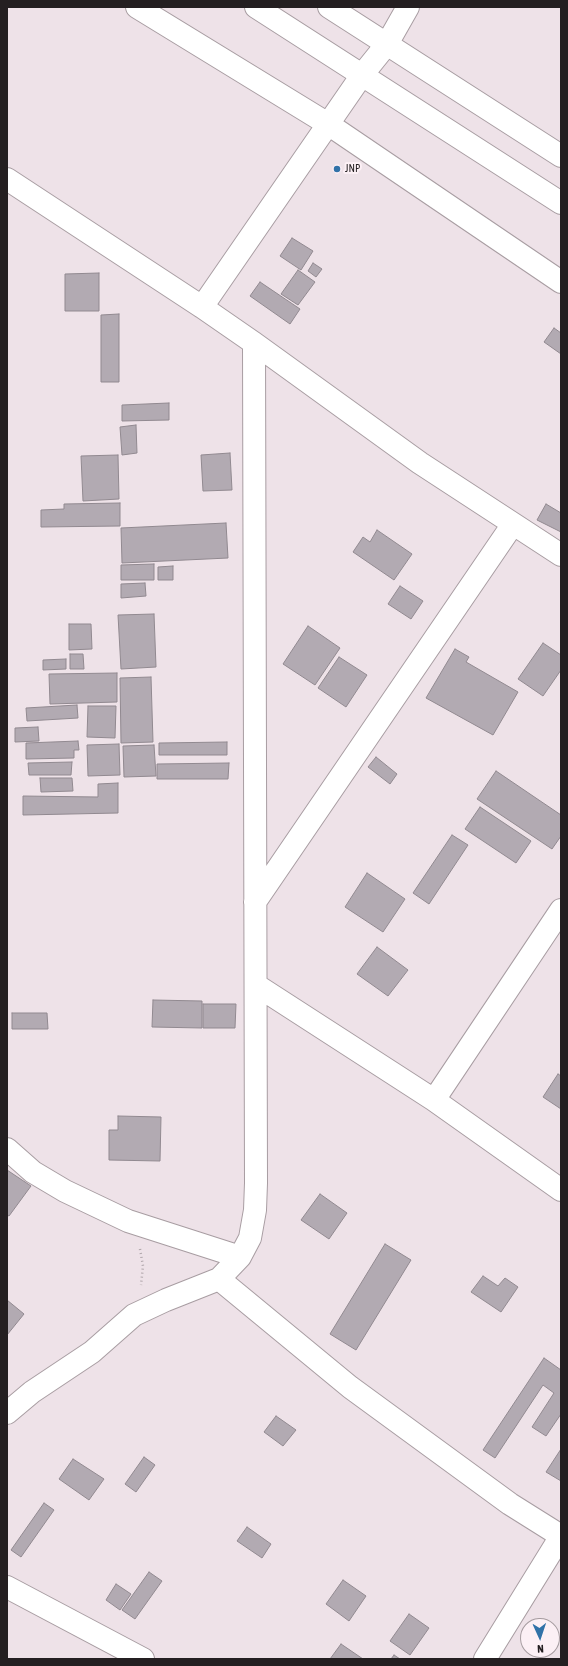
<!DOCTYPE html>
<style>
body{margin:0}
#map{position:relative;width:568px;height:1666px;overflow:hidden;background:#eee2e8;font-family:"Asap Condensed",sans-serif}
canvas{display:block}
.frame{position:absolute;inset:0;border:8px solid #241f21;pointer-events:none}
.north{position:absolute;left:520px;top:1618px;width:40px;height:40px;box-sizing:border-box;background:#fcf0f5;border:1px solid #a69ca0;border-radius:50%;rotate:177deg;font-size:11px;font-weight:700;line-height:16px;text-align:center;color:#241f21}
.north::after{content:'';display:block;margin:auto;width:14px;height:18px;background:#3172a8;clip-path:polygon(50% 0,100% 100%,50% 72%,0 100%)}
</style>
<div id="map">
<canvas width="568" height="1666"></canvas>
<div class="frame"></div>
<div class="north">N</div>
</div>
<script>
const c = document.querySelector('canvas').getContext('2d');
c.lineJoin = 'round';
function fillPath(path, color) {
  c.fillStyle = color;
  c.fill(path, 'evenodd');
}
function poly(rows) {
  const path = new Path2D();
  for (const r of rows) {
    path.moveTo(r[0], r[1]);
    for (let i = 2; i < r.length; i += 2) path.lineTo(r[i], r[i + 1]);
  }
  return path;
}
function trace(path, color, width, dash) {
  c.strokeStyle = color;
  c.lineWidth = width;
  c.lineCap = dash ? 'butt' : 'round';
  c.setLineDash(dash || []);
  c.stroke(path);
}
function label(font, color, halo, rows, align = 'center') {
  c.font = font + ' "Asap Condensed",sans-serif';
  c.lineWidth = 4;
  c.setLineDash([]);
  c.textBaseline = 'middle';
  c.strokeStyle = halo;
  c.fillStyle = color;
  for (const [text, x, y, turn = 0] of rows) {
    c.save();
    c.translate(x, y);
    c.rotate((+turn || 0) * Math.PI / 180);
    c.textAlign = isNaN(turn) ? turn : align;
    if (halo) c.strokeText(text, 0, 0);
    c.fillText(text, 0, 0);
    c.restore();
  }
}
const building = poly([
 [292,238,313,251,301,270,280,256,292,238],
 [313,263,322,269,316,277,308,271,313,263],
 [298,270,315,282,298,305,281,294,298,270],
 [99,273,99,311,65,311,65,274,99,273],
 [260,282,300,309,290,324,250,296,260,282],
 [119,314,119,382,101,382,101,315,119,314],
 [554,328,561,333,561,354,544,342,554,328],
 [169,403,169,420,122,421,122,405,169,403],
 [136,425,137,453,122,455,120,427,136,425],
 [230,453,232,490,203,491,201,455,230,453],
 [118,455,119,499,83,501,81,456,118,455],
 [120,503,120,526,41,527,41,510,64,509,64,504,120,503],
 [546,504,561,513,561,532,537,520,546,504],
 [226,523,228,558,122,563,121,528,226,523],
 [377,530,412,554,394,580,353,552,363,537,370,542,377,530],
 [154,564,154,580,121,580,121,565,154,564],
 [173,566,173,580,158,580,158,567,173,566],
 [145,583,146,596,121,598,121,584,145,583],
 [400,586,423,601,411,619,388,604,400,586],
 [154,614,156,667,121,669,118,615,154,614],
 [69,624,91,624,92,649,69,650,69,624],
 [308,626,340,648,315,685,283,664,308,626],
 [543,643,561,655,561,670,543,696,518,679,543,643],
 [455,649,469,657,466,662,518,692,493,735,426,698,455,649],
 [70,654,83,654,84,669,70,669,70,654],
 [339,657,367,675,346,707,318,688,339,657],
 [66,659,66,669,43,670,43,660,66,659],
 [117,673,117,702,50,704,49,674,117,673],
 [151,677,153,742,121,743,120,678,151,677],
 [77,705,78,718,27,721,26,708,77,705],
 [88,706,116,706,115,738,87,737,88,706],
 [38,727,39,741,15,742,15,728,38,727],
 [78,741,79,750,74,750,74,758,26,759,26,743,78,741],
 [227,742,227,755,159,755,159,743,227,742],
 [119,744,120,775,88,776,87,745,119,744],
 [154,745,156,776,124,777,123,746,154,745],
 [376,757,397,774,390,784,368,767,376,757],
 [72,762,71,775,29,775,28,763,72,762],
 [229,763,228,779,157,779,157,764,229,763],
 [496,771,561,815,561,836,552,849,477,799,496,771],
 [40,778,72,778,73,791,41,792,40,778],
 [118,783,118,813,23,815,23,796,98,797,98,784,118,783],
 [480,807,531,841,516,863,465,829,480,807],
 [452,835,468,845,429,904,413,893,452,835],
 [367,873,405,899,383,932,345,907,367,873],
 [377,947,408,970,388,996,357,974,377,947],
 [153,1000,202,1001,202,1028,152,1027,153,1000],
 [203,1004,236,1004,235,1028,203,1028,203,1004],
 [12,1013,47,1013,48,1029,12,1029,12,1013],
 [558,1074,561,1076,561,1109,543,1097,558,1074],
 [118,1116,161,1117,160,1161,109,1160,109,1130,118,1130,118,1116],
 [7,1170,31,1186,9,1216,7,1215,7,1170],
 [320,1194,347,1213,329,1239,301,1220,320,1194],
 [385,1244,411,1260,356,1350,330,1334,385,1244],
 [483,1276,498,1286,505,1278,518,1287,501,1312,471,1292,483,1276],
 [7,1300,24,1314,7,1335,7,1300],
 [544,1358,561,1370,561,1414,546,1436,532,1427,554,1393,543,1385,495,1458,483,1450,544,1358],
 [276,1416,296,1430,283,1446,264,1432,276,1416],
 [561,1449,561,1481,546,1472,561,1449],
 [144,1457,155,1465,136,1492,125,1484,144,1457],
 [73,1459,104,1479,89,1500,59,1479,73,1459],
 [44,1503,54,1510,21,1557,11,1550,44,1503],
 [247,1527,271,1544,262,1558,237,1541,247,1527],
 [149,1572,162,1581,135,1619,122,1610,149,1572],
 [343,1580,366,1596,349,1621,326,1604,343,1580],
 [116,1584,131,1594,120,1610,106,1600,116,1584],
 [409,1614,429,1628,410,1655,390,1641,409,1614],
 [341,1644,363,1659,330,1659,341,1644],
 [394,1655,400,1659,391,1659,394,1655]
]);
const path = poly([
 [140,1249,143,1266,141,1285]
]);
const minor = poly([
 [137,7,328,124,561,282],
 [7,179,202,307,254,343,420,463,561,555],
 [202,307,362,75,387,44,408,7],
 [255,902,513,524],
 [256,985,434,1100,561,1190],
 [434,1100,561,910],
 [7,1149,33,1172,65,1191,128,1221,240,1257],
 [219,1279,350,1387,510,1504,561,1536],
 [7,1413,32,1392,92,1352,134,1315,166,1300,219,1279,240,1257,250,1238,255,1210,256,1183,254,343],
 [7,1587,143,1659],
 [485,1659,561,1536]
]);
const primary = poly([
 [256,7,561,203],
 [329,7,561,156]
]);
const markers = [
 [337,169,4,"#3172a8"]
];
const poiNames = [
 ["JNP",345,169]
];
fillPath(building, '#b2aab2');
trace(building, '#918990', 1);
trace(minor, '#a89da2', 24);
trace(primary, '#a89da2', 24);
trace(path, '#b1a7ac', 2.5, [1, 3]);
trace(minor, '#fff', 22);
trace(primary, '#fff', 22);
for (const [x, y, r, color] of markers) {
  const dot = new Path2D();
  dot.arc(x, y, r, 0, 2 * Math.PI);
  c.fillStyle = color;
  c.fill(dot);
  trace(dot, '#fcf0f5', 1.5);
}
label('11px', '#241f21', '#fcf0f5', poiNames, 'left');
</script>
